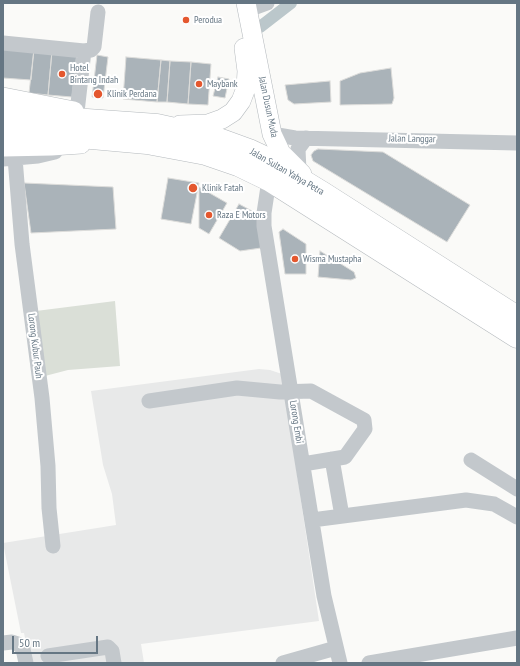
<!DOCTYPE html>
<style>
body{margin:0}
#map{position:relative;width:520px;height:666px;overflow:hidden;background:#fafaf8;font-family:"PT Sans Narrow",sans-serif}
canvas{display:block}
.frame{position:absolute;inset:0;border:4px solid #657683;pointer-events:none}
.scale{position:absolute;left:12px;top:636px;width:86px;height:18px;box-sizing:border-box;border:2px solid #657683;border-top:0;padding-left:5px;font-size:12px;line-height:14px;white-space:nowrap;color:#657683;-webkit-text-stroke:3px #fff;paint-order:stroke}
</style>
<div id="map">
<canvas width="520" height="666"></canvas>
<div class="frame"></div>
<div class="scale">50 m</div>
</div>
<script>
const c = document.querySelector('canvas').getContext('2d');
c.lineJoin = 'round';
function fillPath(path, color) {
  c.fillStyle = color;
  c.fill(path, 'evenodd');
}
function poly(rows) {
  const path = new Path2D();
  for (const r of rows) {
    path.moveTo(r[0], r[1]);
    for (let i = 2; i < r.length; i += 2) path.lineTo(r[i], r[i + 1]);
  }
  return path;
}
function trace(path, color, width, dash) {
  c.strokeStyle = color;
  c.lineWidth = width;
  c.lineCap = dash ? 'butt' : 'round';
  c.setLineDash(dash || []);
  c.stroke(path);
}
function label(font, color, halo, rows, align = 'center') {
  c.font = font + ' "PT Sans Narrow",sans-serif';
  c.lineWidth = 4;
  c.setLineDash([]);
  c.textBaseline = 'middle';
  c.strokeStyle = halo;
  c.fillStyle = color;
  for (const [text, x, y, turn = 0] of rows) {
    c.save();
    c.translate(x, y);
    c.rotate((+turn || 0) * Math.PI / 180);
    c.textAlign = isNaN(turn) ? turn : align;
    if (halo) c.strokeText(text, 0, 0);
    c.fillText(text, 0, 0);
    c.restore();
  }
}
const built = poly([
 [259,369,270,370,282,374,319,621,141,644,144,663,30,663,24,633,21,633,3,543,116,525,112,494,103,465,91,391]
]);
const green = poly([
 [115,301,120,366,68,370,45,376,36,311]
]);
const canal = poly([
 [260,27,291,3]
]);
const building = poly([
 [3,47,34,49,31,80,3,78,3,47],
 [34,49,52,51,48,95,29,93,34,49],
 [52,51,77,54,72,97,48,95,52,51],
 [97,55,108,57,103,98,92,97,97,55],
 [126,57,161,60,157,102,123,99,126,57],
 [161,60,170,61,167,102,157,102,161,60],
 [170,61,191,62,188,104,167,102,170,61],
 [191,62,211,64,208,105,188,104,191,62],
 [391,68,394,98,392,104,340,105,340,81,360,73,391,68],
 [218,77,229,79,225,98,213,96,218,77],
 [330,81,331,102,294,104,288,100,285,85,330,81],
 [318,149,383,152,470,205,447,242,313,161,311,155,314,151,318,149],
 [168,178,199,183,191,224,161,219,168,178],
 [24,183,113,187,116,229,31,233,24,183],
 [199,187,227,203,209,234,199,228,199,187],
 [239,204,252,211,258,220,261,248,240,251,219,238,239,204],
 [283,229,306,244,306,274,285,274,279,232,283,229],
 [320,251,354,272,356,278,351,280,318,277,320,251]
]);
const minor = poly([
 [248,10,267,3],
 [3,43,84,51],
 [77,112,84,51,91,50,94,47,98,12],
 [272,134,295,138,517,143],
 [15,158,22,244,42,398,48,466,49,508,53,546],
 [3,159,38,156,55,152],
 [299,171,298,149,306,138],
 [269,180,264,213,264,226,324,596,340,663],
 [149,401,237,388,280,392,311,391,364,420,365,429,345,457,303,464],
 [332,459,342,516],
 [471,460,517,489],
 [312,520,466,500,494,504,517,517],
 [3,643,12,642,18,644,23,649,26,663],
 [48,656,108,647,112,651,114,663],
 [283,663,336,648],
 [369,663,517,638]
]);
const major = poly([
 [246,3,272,134,281,153,302,174],
 [3,97,74,111],
 [180,125,208,124,222,119,233,112,241,101,246,88,247,71,244,48],
 [3,147,51,146,81,144]
]);
const highway = poly([
 [3,114,157,125,216,138,249,150,264,157,323,193,517,317],
 [3,130,147,143,206,154,238,165,269,180,517,337]
]);
const markers = [
 [186,20,4,"#e4572e"],
 [62,74,4,"#e4572e"],
 [199,84,4,"#e4572e"],
 [98,94,5,"#e4572e"],
 [193,188,5,"#e4572e"],
 [209,215,4,"#e4572e"],
 [295,259,4,"#e4572e"]
];
const poiNames = [
 ["Perodua",194,20],
 ["Hotel",70,68],
 ["Bintang Indah",70,80],
 ["Maybank",207,84],
 ["Klinik Perdana",107,94],
 ["Klinik Fatah",202,188],
 ["Raza E Motors",217,215],
 ["Wisma Mustapha",303,259]
];
const streetNames = [
 ["Jalan Dusun Muda",268,107,78],
 ["Jalan Langgar",412,139,1],
 ["Jalan Sultan Yahya Petra",287,172,30],
 ["Lorong Kubur Pauh",35,346,83],
 ["Lorong Embi",296,422,81]
];
fillPath(built, '#e8e9e9');
fillPath(green, '#dadfd7');
trace(canal, '#bbc7cb', 12);
fillPath(building, '#aab3b9');
trace(building, '#dcdcda', 1);
trace(major, '#b5babe', 20);
trace(highway, '#b4b9bd', 23);
trace(minor, '#c3c8cc', 15);
trace(major, '#fff', 19);
trace(highway, '#fff', 22);
for (const [x, y, r, color] of markers) {
  const dot = new Path2D();
  dot.arc(x, y, r, 0, 2 * Math.PI);
  c.fillStyle = color;
  c.fill(dot);
  trace(dot, '#fff', 1.5);
}
label('10px', '#657683', '#fff', poiNames, 'left');
label('10px', '#657683', '#fff', streetNames);
</script>
